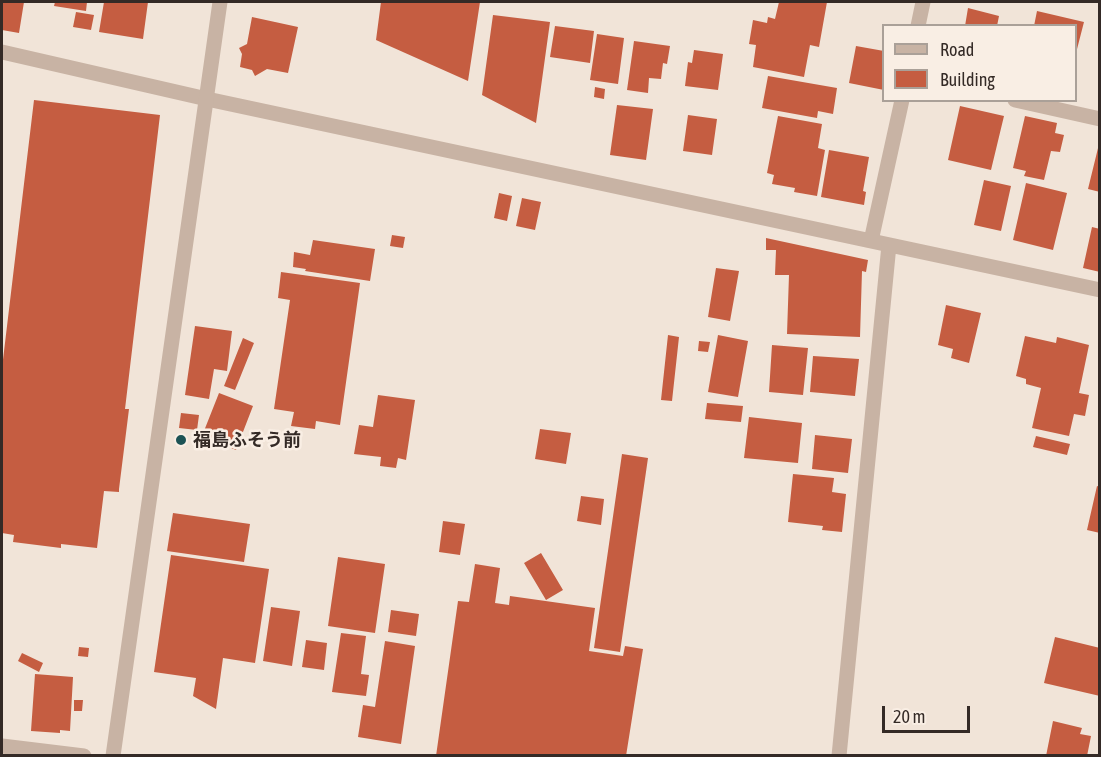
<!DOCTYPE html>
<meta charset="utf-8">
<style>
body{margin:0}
#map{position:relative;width:1101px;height:757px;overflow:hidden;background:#f1e4d8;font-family:"Asap Condensed",sans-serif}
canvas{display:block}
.frame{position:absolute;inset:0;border:3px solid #342a26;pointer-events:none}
.legend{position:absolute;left:882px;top:24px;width:195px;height:78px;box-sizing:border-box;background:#f9eee4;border:2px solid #aaa098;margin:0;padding:8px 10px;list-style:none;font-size:18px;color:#342a26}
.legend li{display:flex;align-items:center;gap:12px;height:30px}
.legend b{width:30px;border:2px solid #aaa098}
.scale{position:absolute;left:882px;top:706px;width:88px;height:27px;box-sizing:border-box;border:3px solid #342a26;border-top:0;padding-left:8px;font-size:18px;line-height:21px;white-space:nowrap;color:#342a26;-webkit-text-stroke:4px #f9eee4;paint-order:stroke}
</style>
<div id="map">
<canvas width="1101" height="757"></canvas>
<div class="frame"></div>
<ul class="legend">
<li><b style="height:8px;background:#c8b3a4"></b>Road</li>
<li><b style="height:16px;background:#c55d41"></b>Building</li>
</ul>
<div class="scale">20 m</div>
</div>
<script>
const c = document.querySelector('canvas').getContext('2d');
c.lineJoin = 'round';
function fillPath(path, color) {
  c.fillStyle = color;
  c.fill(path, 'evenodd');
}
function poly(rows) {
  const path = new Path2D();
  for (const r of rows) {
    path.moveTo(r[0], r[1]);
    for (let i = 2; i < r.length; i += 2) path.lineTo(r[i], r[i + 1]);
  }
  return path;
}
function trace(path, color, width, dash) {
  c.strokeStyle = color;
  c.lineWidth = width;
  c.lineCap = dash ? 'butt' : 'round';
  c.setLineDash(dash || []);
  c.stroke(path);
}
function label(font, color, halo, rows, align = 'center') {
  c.font = font + ' "Asap Condensed","Noto Sans JP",sans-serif';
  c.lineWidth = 5;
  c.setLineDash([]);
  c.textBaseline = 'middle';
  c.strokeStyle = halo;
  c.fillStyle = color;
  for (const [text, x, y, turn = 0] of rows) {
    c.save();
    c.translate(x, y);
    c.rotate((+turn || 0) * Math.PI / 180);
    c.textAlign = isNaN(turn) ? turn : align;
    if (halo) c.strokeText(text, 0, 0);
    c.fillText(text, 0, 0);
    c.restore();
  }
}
const building = poly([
 [2,2,24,2,19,33,2,30],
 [55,2,87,2,86,11,54,6],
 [104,2,148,2,143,39,99,32],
 [381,2,480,2,468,81,376,40],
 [779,2,827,2,819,47,810,45,804,77,753,67,756,45,749,44,753,20,767,23,768,17,775,19],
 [968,8,999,16,997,26,965,26],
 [1037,11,1084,22,1076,53,1076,26,1034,26],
 [76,12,94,15,91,30,73,27],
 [493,15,550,22,536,123,482,95],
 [252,17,298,27,288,73,267,69,255,76,252,70,240,67,242,54,239,48,247,44],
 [555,26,594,31,590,63,550,57],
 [597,34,624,38,618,84,590,80],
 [634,41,670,46,667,64,663,63,661,79,649,78,648,93,627,90],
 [856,46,884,51,884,90,849,83],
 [694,50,723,54,718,90,685,86,688,62,692,63],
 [768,76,837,88,833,114,818,111,817,118,762,108],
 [595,87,605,89,604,99,594,97],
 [34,100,160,115,125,409,129,409,119,489,119,492,104,491,97,548,61,544,61,548,13,542,14,535,2,533,2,368],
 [617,105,653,109,646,160,610,155],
 [960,106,1004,116,991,170,948,160],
 [688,115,717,119,712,155,683,151],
 [778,116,822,124,818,148,825,150,817,196,794,192,795,188,772,184,774,175,767,173],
 [1025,116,1057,123,1055,133,1064,135,1060,152,1051,151,1044,180,1024,176,1026,171,1013,168],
 [1099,144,1100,144,1100,192,1088,189],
 [829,150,869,157,863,191,866,192,864,205,821,197],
 [984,180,1011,186,1001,231,974,225],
 [1026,183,1067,193,1053,250,1013,240],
 [499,193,512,196,507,221,494,218],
 [522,198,541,202,535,230,516,226],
 [1092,227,1100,229,1100,272,1083,268],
 [392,235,405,237,403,248,390,246],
 [766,238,868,260,866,272,862,271,860,337,787,334,789,275,775,275,776,250,766,250],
 [313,240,375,249,370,281,305,271,306,269,293,267,294,252,310,255],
 [716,268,739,271,730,321,708,317],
 [281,272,360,283,340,425,316,421,315,429,291,426,294,412,274,409,290,300,278,298],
 [946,305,981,313,969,363,951,358,953,349,938,345],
 [195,326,232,331,227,371,214,369,209,399,185,395],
 [668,335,679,337,672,401,661,400],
 [718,335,748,341,738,397,708,392],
 [1025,336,1056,343,1057,337,1089,345,1079,393,1089,395,1085,416,1074,414,1069,436,1032,428,1041,388,1026,384,1026,379,1016,376],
 [243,338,254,343,235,390,224,386],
 [699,341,710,342,708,352,698,351],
 [772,345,808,348,803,395,769,392],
 [813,356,859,359,855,396,810,392],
 [219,393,253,406,236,450,202,436],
 [378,395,415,400,406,460,398,458,396,468,380,466,381,457,354,454,359,425,373,427],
 [707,403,743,406,741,422,705,419],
 [181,413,199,415,197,430,179,428],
 [749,417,802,423,798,463,744,458],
 [540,429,571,433,566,464,535,459],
 [815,435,852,439,848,473,812,469],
 [1036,436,1070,444,1067,455,1033,447],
 [622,454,648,458,620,652,594,648],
 [793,474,834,478,832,492,846,494,842,532,822,530,823,526,788,522],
 [1097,486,1100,487,1100,533,1087,530],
 [581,496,604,499,601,525,577,521],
 [173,513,250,524,244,562,167,551],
 [443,521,465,524,460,555,439,552],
 [541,553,563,590,546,600,524,563],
 [171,555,269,569,255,663,223,658,216,709,193,696,196,678,154,672],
 [338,557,385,564,375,633,328,626],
 [475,564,500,568,495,603,509,605,510,596,595,608,589,651,623,656,625,646,643,649,626,756,436,756,458,601,469,602],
 [271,607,300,611,292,666,263,661],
 [391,610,419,614,416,636,388,632],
 [341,633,366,636,361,674,369,675,366,696,332,692],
 [1055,637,1100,648,1100,696,1044,683],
 [306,640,327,643,324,670,302,667],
 [385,641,415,646,401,744,358,737,363,705,375,707],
 [79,647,89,648,88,657,78,656],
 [22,653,43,663,39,672,18,661],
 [35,674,73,677,70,731,60,730,60,733,31,731],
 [74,700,83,700,82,711,74,711],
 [1053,721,1082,728,1080,734,1091,736,1087,756,1046,756]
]);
const minor = poly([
 [918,26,923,2],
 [2,52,207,99,1100,290],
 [1015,100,1100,119],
 [871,241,902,100],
 [2,746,84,756],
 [839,756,889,245]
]);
const tertiary = poly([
 [113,756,220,2]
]);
const markers = [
 [181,440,6,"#1c5254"]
];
const poiNames = [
 ["福島ふそう前",193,440]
];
fillPath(building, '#c55d41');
trace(minor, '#c8b3a4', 15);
trace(tertiary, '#c8b3a4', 15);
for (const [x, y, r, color] of markers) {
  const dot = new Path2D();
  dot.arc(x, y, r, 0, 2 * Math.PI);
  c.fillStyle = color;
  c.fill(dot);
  trace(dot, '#f9eee4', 2);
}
label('bold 18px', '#342a26', '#f9eee4', poiNames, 'left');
</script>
